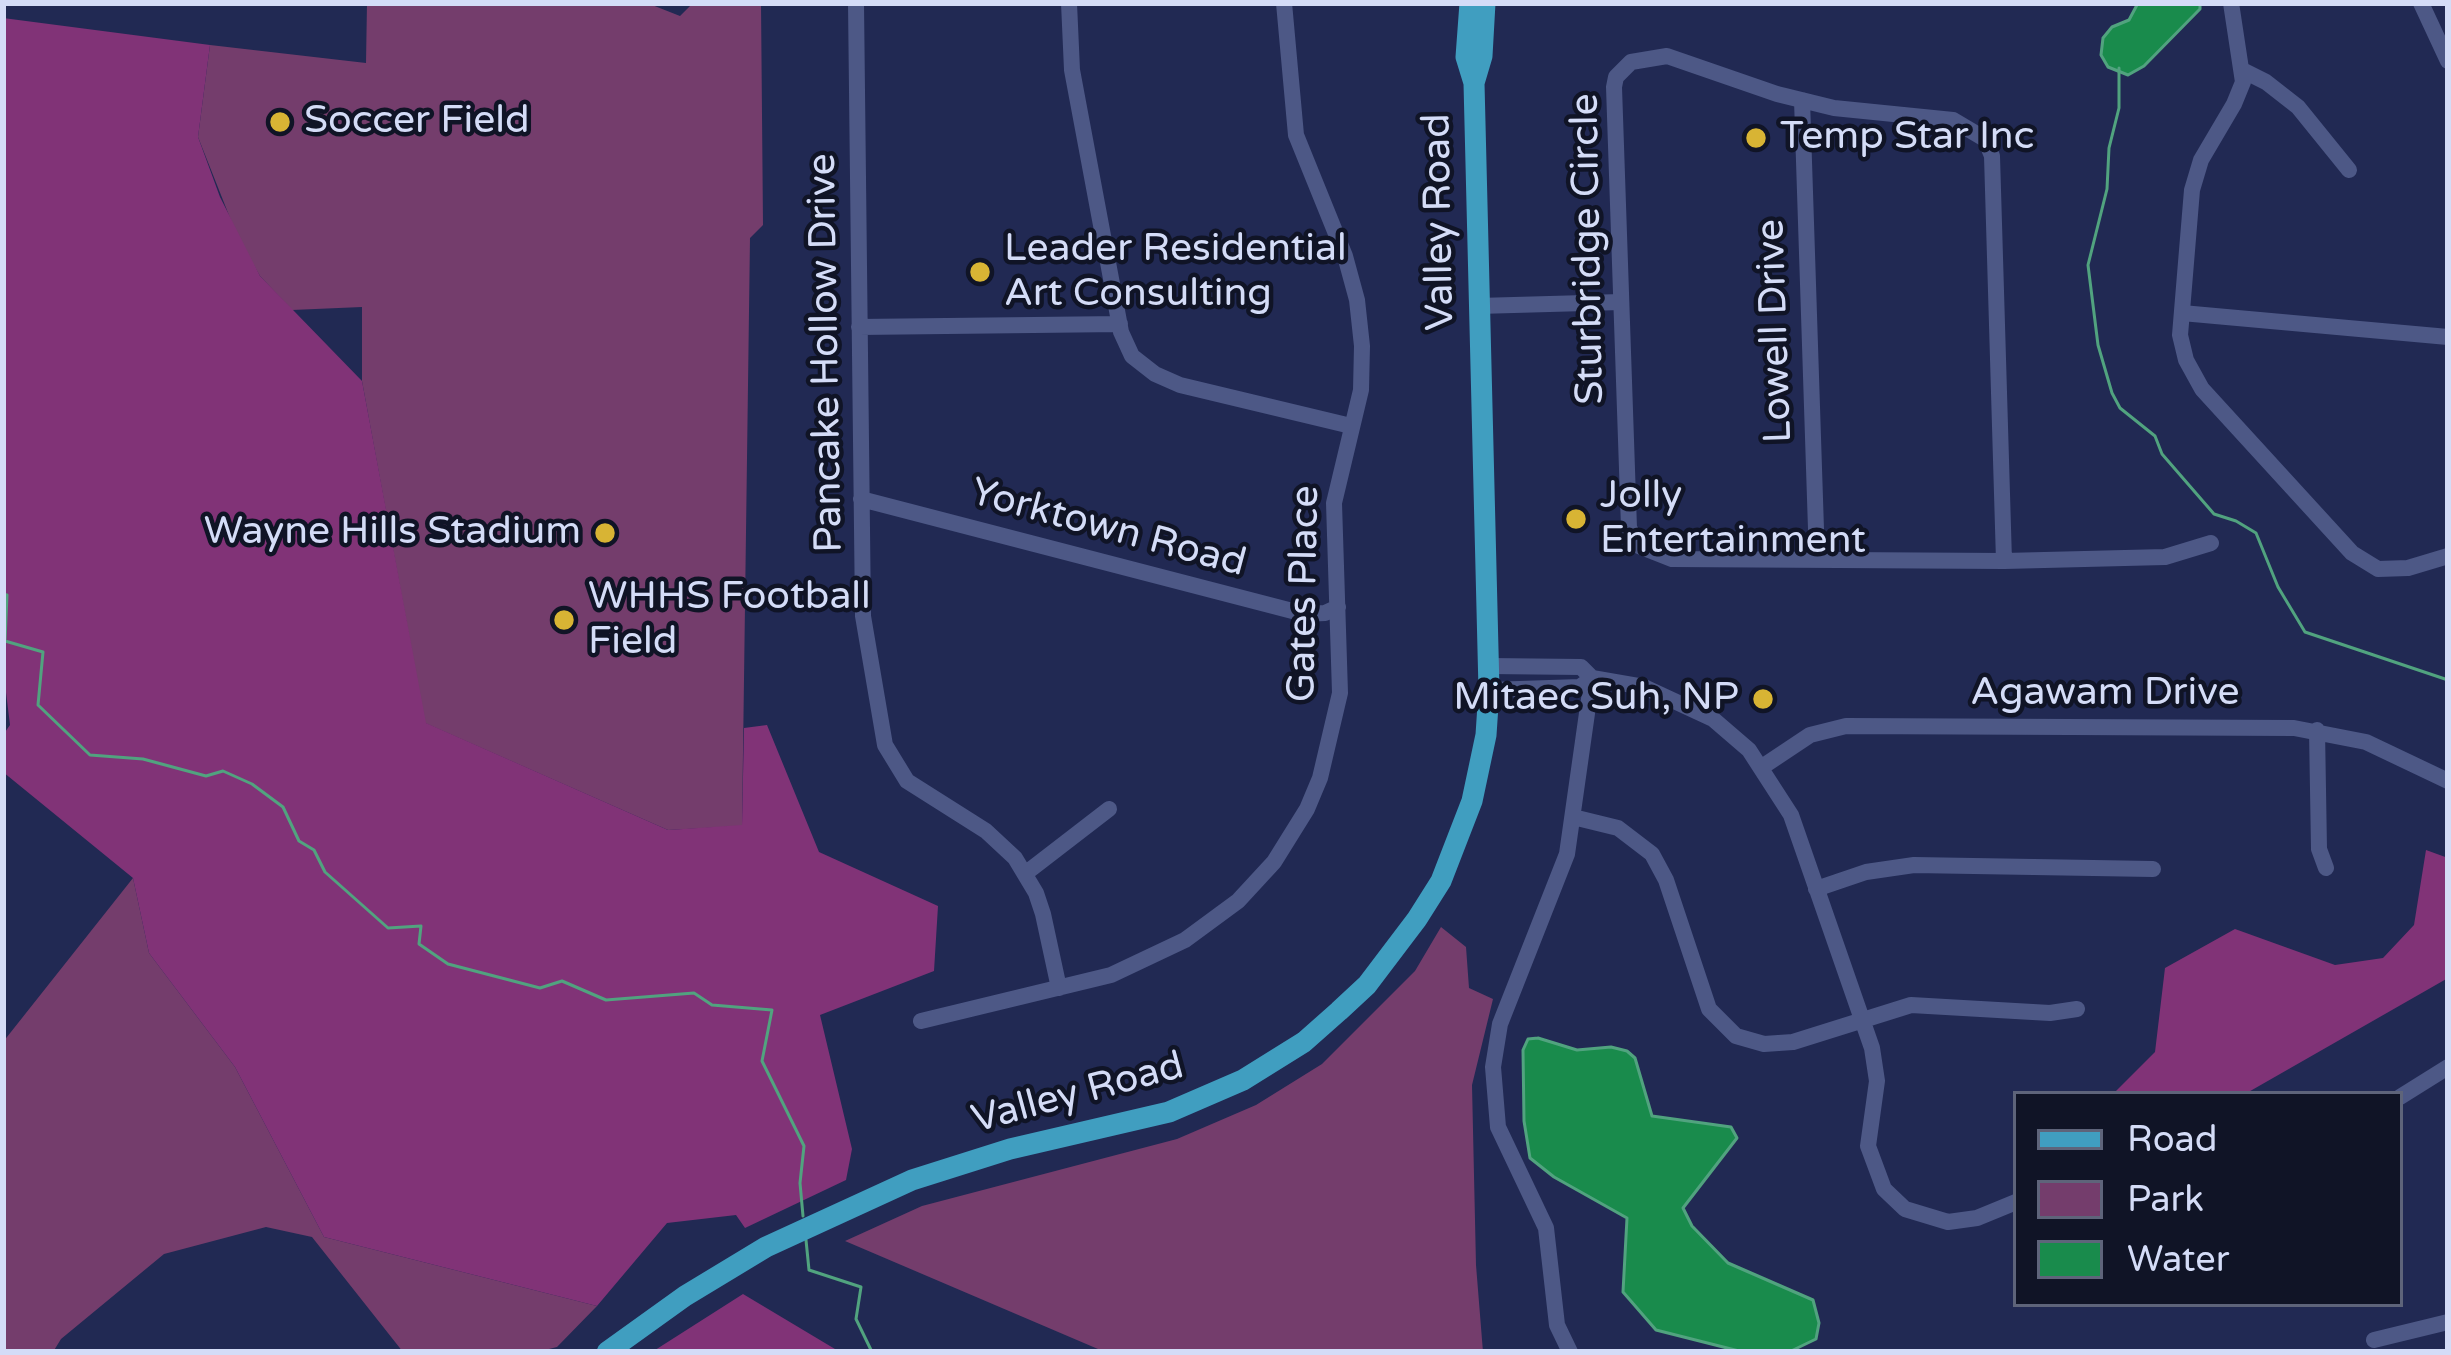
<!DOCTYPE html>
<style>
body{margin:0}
#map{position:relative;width:2451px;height:1355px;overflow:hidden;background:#212953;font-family:"Varela Round",sans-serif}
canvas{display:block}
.frame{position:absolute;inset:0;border:6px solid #d4dcf7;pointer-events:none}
.legend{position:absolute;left:2013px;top:1091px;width:390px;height:216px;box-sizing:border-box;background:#101426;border:3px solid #5e647a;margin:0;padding:15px 21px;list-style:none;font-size:36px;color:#d4dcf7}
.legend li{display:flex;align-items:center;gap:24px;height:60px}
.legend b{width:60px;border:3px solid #5e647a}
</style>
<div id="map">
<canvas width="2451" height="1355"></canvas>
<div class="frame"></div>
<ul class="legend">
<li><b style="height:15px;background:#409ec0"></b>Road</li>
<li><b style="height:33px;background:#743d6c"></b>Park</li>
<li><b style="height:33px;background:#198b4c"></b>Water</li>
</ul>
</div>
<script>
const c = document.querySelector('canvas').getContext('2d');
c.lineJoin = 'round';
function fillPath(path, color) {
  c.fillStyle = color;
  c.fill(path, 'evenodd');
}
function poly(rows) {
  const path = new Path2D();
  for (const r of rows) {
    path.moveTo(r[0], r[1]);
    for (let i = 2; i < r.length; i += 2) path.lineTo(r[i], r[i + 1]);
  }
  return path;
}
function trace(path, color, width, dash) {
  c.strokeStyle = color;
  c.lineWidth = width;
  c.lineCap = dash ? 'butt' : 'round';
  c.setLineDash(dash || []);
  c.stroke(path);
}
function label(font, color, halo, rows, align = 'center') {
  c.font = font + ' "Varela Round",sans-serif';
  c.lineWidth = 9;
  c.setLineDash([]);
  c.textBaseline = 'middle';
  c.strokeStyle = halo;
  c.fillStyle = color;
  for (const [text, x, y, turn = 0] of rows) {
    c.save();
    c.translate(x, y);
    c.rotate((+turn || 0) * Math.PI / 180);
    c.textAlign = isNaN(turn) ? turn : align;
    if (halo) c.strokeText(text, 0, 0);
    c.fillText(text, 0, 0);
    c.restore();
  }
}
const green = poly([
 [367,3,647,3,680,16,693,3,761,3,763,225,750,238,742,826,668,830,425,723,362,381,362,307,292,310,260,276,238,238,198,137,210,45,366,63],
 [133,878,149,953,235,1067,324,1237,597,1306,557,1347,537,1352,403,1352,312,1237,266,1227,164,1254,61,1339,53,1352,3,1352,3,1042],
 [1441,927,1466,947,1469,988,1493,999,1472,1085,1476,1265,1483,1352,1105,1352,845,1241,922,1206,1177,1139,1256,1105,1322,1064,1415,971]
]);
const forest = poly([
 [3,18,210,45,198,137,220,197,260,276,362,381,426,723,668,830,742,825,744,728,767,725,819,852,938,906,934,971,820,1015,852,1149,846,1180,745,1228,736,1215,667,1223,597,1306,324,1237,235,1067,149,953,133,878,3,772,3,735,10,725,3,668],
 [2426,850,2448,858,2448,978,2245,1094,2113,1094,2155,1052,2165,968,2235,929,2335,965,2383,958,2414,925],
 [743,1294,840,1352,652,1352]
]);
const water = poly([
 [2138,3,2200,3,2200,9,2144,66,2128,75,2108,67,2101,55,2103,38,2112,27,2129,20,2138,3],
 [1538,1038,1577,1050,1611,1047,1627,1051,1635,1058,1652,1116,1731,1127,1737,1138,1683,1208,1692,1226,1728,1263,1813,1300,1819,1323,1816,1339,1789,1352,1739,1351,1656,1330,1623,1292,1627,1218,1554,1177,1530,1158,1524,1121,1523,1050,1528,1039,1538,1038]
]);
const stream = poly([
 [2119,68,2119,108,2109,148,2107,189,2088,265,2098,345,2112,393,2120,408,2155,436,2162,454,2214,514,2236,521,2256,533,2278,587,2305,632,2448,680],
 [3,594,7,595,5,641,43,652,38,705,90,755,143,759,206,776,223,771,252,784,283,807,299,841,314,850,325,872,388,928,421,926,419,944,448,964,540,988,562,981,606,1000,694,993,712,1005,772,1010,762,1061,804,1146,800,1183,803,1216],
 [806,1240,809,1270,861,1287,856,1319,872,1352]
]);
const minor = poly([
 [856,3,863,616,885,745,907,781,986,831,1015,858,1036,893,1043,914,1059,988],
 [1069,3,1072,70,1121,332,1132,356,1155,374,1180,385,1351,426],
 [2231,3,2243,82,2234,104,2201,160,2192,190,2180,335,2186,360,2202,389,2352,553,2378,569,2408,568,2448,556],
 [2421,3,2448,61],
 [2242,70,2266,82,2298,107,2349,170],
 [1802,100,1817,560],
 [1478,306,1621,302],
 [2182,313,2448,337],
 [859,327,1120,324],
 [861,499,1304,614,1325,613,1338,607],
 [2004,561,1992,156,1985,139,1953,120,1834,108,1777,94,1667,56,1631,62,1616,77,1614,87,1629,528,1639,546,1672,559,2004,561,2165,557,2211,543],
 [1489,666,1581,667,1592,678,1644,687,1713,719,1749,750,1791,815,1872,1048,1877,1081,1868,1146,1884,1189,1905,1209,1948,1222,1977,1218,2016,1202],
 [1489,690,1580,687,1592,678],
 [2317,730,2319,849,2326,868],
 [1762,767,1810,735,1846,726,2294,728,2366,742,2448,781],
 [1573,817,1618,828,1652,854,1666,880,1709,1009,1736,1036,1764,1044,1793,1042,1911,1005,2050,1013,2077,1009],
 [1026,873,1109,809],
 [1816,889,1866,872,1914,865,2153,869],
 [921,1021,1111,975,1185,940,1238,901,1274,862,1307,809,1320,778,1340,693,1334,503,1361,390,1362,346,1357,300,1345,256,1296,135,1284,3],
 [2400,1097,2448,1067],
 [2374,1340,2448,1322],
 [1570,1352,1557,1325,1546,1228,1498,1127,1493,1067,1500,1024,1567,854,1592,678]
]);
const major = poly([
 [1474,83,1482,56,1485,3],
 [607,1352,685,1296,766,1247,912,1180,1010,1149,1169,1112,1243,1080,1304,1042,1339,1011,1367,985,1417,919,1441,881,1472,801,1486,735,1489,690,1474,83,1466,57,1470,3]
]);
const markers = [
 [280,122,12,"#d8b434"],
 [1756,138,12,"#d8b434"],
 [980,272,12,"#d8b434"],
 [1576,519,12,"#d8b434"],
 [605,533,12,"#d8b434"],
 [564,620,12,"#d8b434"],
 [1763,699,12,"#d8b434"]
];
const poiNames = [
 ["Soccer Field",304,122],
 ["Temp Star Inc",1780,138],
 ["Leader Residential",1004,250],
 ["Art Consulting",1004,295],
 ["Jolly",1600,497],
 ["Entertainment",1600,542],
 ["Wayne Hills Stadium",581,533,"right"],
 ["WHHS Football",588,598],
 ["Field",588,643],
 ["Mitaec Suh, NP",1739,699,"right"]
];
const streetNames = [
 ["Valley Road",1440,222,-91],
 ["Sturbridge Circle",1589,249,-91],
 ["Lowell Drive",1776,331,-92],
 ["Pancake Hollow Drive",827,353,-91],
 ["Yorktown Road",1108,529,15],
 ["Gates Place",1305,594,-89],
 ["Agawam Drive",2105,694],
 ["Valley Road",1078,1094,-15]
];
fillPath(green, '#743d6c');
fillPath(forest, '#813377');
fillPath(water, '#198b4c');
trace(water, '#51a37f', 3);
trace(stream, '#51a37f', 3);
trace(minor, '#4d5886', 16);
trace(major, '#409ec0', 21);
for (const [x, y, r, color] of markers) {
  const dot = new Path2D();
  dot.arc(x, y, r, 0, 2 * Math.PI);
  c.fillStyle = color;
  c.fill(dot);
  trace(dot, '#101426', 4.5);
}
label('39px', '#d4dcf7', '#101426', poiNames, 'left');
label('39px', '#d4dcf7', '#101426', streetNames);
</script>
